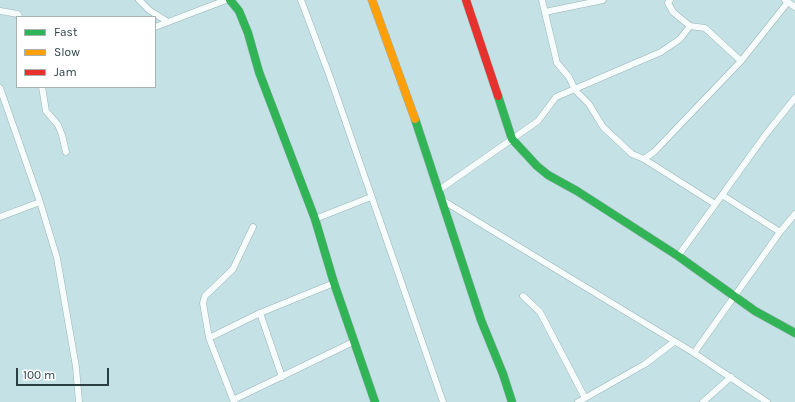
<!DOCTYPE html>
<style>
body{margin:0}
#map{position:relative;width:795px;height:402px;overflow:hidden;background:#c4e2e5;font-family:Karla,sans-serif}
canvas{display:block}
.legend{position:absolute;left:16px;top:16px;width:140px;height:72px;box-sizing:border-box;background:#fff;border:1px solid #a9b2b3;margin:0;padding:5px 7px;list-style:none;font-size:12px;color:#293f42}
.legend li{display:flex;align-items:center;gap:8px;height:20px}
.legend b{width:20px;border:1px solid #a9b2b3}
.scale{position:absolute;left:16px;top:368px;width:93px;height:18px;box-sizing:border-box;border:2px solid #293f42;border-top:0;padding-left:5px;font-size:12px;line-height:14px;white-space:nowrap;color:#293f42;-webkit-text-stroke:3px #fff;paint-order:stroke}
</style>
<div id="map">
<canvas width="795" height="402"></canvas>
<ul class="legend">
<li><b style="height:5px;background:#30b455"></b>Fast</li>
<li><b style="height:5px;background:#ff9f0a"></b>Slow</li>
<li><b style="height:5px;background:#e5322d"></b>Jam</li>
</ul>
<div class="scale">100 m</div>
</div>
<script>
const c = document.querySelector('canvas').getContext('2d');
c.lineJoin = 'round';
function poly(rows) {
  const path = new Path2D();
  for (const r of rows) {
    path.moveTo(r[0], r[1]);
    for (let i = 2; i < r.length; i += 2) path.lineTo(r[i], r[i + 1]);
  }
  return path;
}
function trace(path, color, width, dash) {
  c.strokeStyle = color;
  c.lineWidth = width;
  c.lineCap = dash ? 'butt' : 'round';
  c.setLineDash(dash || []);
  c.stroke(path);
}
const street = poly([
 [139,0,149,10,168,22],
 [301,0,330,77,443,402],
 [542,0,557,63,569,77,575,90,589,104,603,127,632,154,644,159,715,204],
 [670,0,668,3,673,12,690,26,705,28,741,61],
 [785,0,795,7],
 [0,11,18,14,19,17],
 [545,12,603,0],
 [155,27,226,0],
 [42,87,46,111,58,125,62,135,66,152],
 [0,88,40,202,57,258,76,367,79,402],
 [644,159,654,152,741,61,788,2],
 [439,190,538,121,556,97,661,52,680,39,690,26],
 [722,195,780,232],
 [442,200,694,353,767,402],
 [0,217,40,202],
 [315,219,371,197],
 [678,256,766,134,795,98],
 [523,296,540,312,585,398],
 [260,313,282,377],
 [209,338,260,313,334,283],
 [694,353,780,232,795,214],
 [233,400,353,342],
 [234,402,209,338,203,303,205,296,233,269,253,227],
 [578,402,645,364,674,342],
 [703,402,731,377]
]);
const fast = poly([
 [230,0,239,11,248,33,259,72,315,219,334,283,375,402],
 [498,96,512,139,537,166,548,175,577,191,678,256,755,311,795,333],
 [415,119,481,320,503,374,512,402]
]);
const slow = poly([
 [372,0,415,119]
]);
const jam = poly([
 [466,0,498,96]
]);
trace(street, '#9bb3b5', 7);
trace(fast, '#9bb3b5', 9);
trace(slow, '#9bb3b5', 9);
trace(jam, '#9bb3b5', 9);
trace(street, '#f6fbfb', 6);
trace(fast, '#30b455', 8);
trace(slow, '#ff9f0a', 8);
trace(jam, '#e5322d', 8);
</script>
